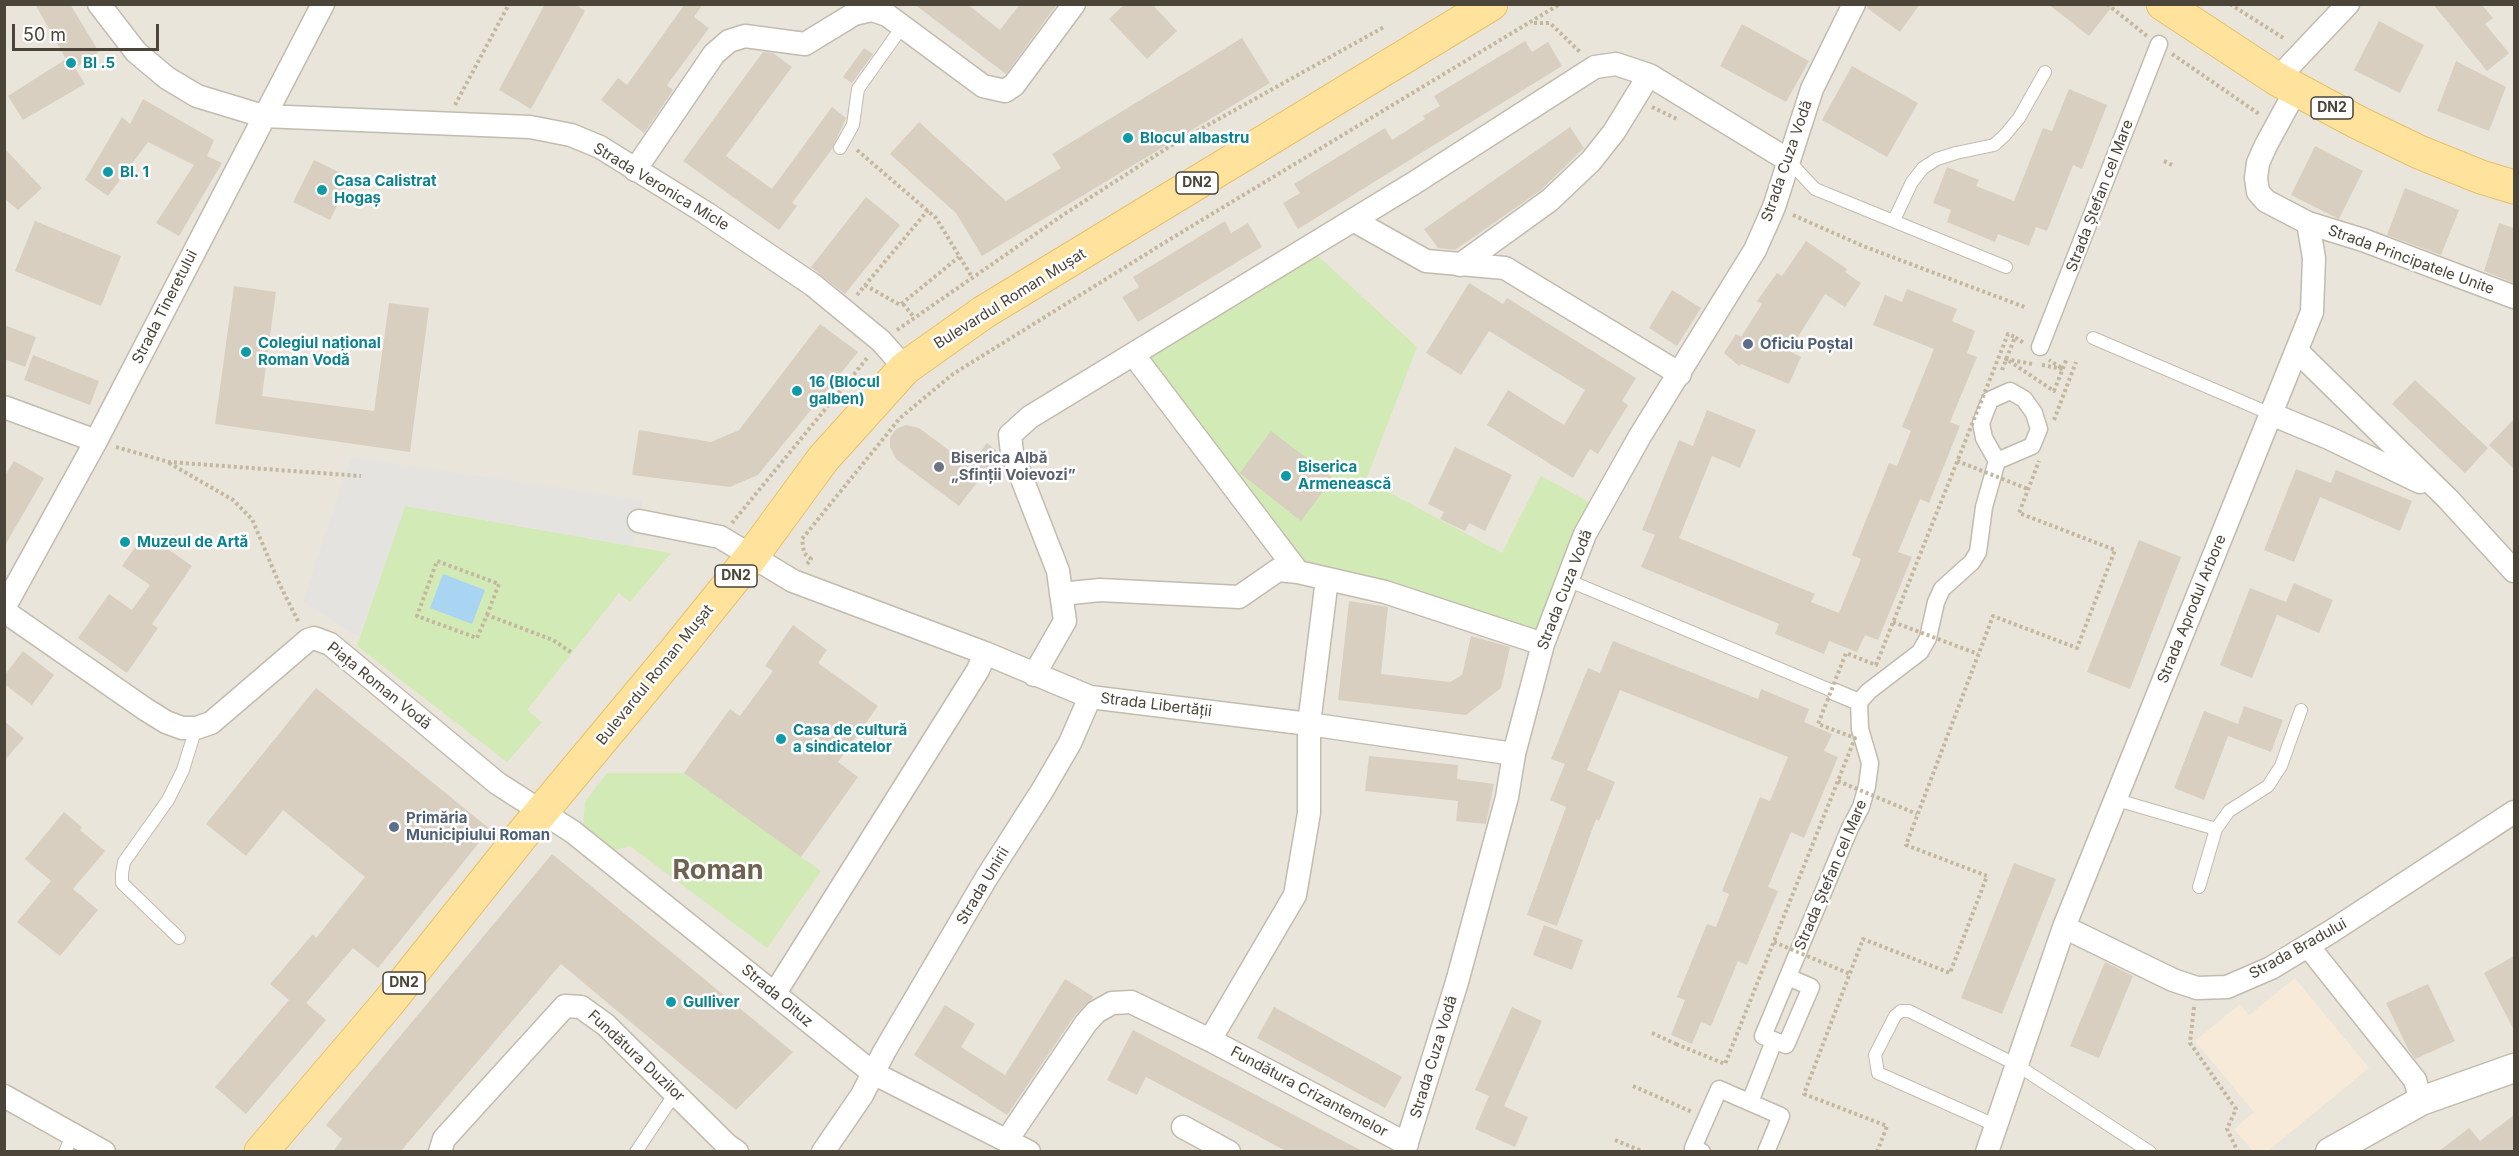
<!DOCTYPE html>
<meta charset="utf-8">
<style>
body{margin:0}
#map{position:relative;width:2519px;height:1156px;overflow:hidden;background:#f6f3ec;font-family:Inter,sans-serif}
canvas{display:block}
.frame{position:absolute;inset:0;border:6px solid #4b4439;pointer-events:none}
.scale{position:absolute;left:12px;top:24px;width:147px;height:27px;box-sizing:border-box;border:3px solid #4b4439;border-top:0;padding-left:8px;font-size:18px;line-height:21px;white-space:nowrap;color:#4b4439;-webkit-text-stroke:4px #fff;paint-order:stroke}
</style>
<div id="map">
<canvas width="2519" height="1156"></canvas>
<div class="frame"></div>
<div class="scale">50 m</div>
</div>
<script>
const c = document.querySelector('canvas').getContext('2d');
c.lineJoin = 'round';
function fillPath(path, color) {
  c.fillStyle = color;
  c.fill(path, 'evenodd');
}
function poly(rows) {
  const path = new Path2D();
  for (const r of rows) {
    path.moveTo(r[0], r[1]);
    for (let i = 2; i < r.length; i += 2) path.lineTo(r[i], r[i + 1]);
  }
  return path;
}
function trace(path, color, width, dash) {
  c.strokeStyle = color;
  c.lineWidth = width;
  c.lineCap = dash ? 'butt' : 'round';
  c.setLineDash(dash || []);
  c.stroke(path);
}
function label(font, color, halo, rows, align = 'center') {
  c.font = font + ' Inter,sans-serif';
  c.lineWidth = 5;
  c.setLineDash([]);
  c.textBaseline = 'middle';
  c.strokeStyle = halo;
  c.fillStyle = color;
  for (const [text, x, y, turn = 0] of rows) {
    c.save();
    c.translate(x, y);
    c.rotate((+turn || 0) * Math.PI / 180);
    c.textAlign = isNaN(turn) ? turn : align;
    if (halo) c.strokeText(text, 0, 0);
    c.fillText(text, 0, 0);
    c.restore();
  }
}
const residential = poly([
 [5,5,2514,5,2514,1151,5,1151]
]);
const commercial = poly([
 [2295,978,2369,1068,2268,1151,2253,1151,2234,1129,2254,1112,2195,1041,2240,1004,2249,1015]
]);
const green = poly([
 [1308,247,1417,347,1366,480,1502,553,1541,476,1600,508,1543,644,1298,572,1133,354],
 [405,506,671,553,630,602,619,593,527,710,542,722,507,762,357,646],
 [607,773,684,773,821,871,767,948,630,846,612,851,583,827,585,802]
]);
const parking = poly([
 [351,457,643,500,633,546,405,506,359,637,303,602]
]);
const water = poly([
 [443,574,485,590,472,624,430,608]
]);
const building = poly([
 [35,4,70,4,99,52,75,68,85,84,23,120,8,96,66,59],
 [545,4,575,4,585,11,531,109,499,90],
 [685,4,703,4,694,17,709,28,667,85,673,90,644,133,601,100,618,78,627,85],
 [914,4,967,4,1000,30,1020,4,1057,4,1006,74],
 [1125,4,1152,4,1177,31,1147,59,1109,19],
 [1867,4,1920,4,1900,32,1867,8],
 [2048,4,2114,4,2089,36],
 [2433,4,2481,4,2493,18,2485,24,2509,53,2487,71],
 [2379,21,2424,45,2400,93,2354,70],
 [1742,24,1809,61,1786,102,1720,66],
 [1242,38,1270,83,982,256,956,213,890,154,919,122,1006,201,1061,168,1052,154],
 [1525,41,1532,52,1548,42,1562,66,1298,229,1283,203,1300,193,1294,184,1385,128,1392,140,1425,119,1423,116,1440,106,1434,96],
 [864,48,873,54,852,83,843,77],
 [763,52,773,53,792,67,726,156,772,189,832,107,846,118,832,149,792,203,797,206,779,230,683,161],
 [2456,61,2506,87,2489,131,2437,111],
 [1852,66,1918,103,1887,157,1822,120],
 [2069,89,2107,105,2082,169,2073,165,2047,231,2036,227,2029,246,1998,234,1995,242,1947,222,1951,210,1933,203,1947,167,1979,180,1976,186,2014,201,2043,128,2052,131],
 [143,99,214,140,207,156,222,163,179,236,156,223,194,165,148,142,108,196,85,180,122,117,130,124],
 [1570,127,1584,148,1541,190,1455,250,1438,248,1424,229],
 [2315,146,2363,171,2339,219,2291,195],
 [4,148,42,188,18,210,4,198],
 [314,160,351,178,330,220,293,202],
 [2405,188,2459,210,2441,255,2387,235],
 [866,197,900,225,845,294,811,267],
 [35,221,121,256,101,306,15,271],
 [1225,221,1231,233,1248,223,1262,247,1138,322,1122,297,1139,287,1133,277],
 [2499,223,2514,228,2514,283,2484,271],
 [1806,241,1847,269,1845,272,1861,283,1845,307,1825,294,1789,351,1801,357,1789,384,1741,364,1739,366,1724,353,1736,334,1741,337,1762,304,1757,301,1777,273,1782,276],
 [1469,283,1503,304,1507,298,1636,378,1622,401,1628,405,1598,454,1590,449,1573,478,1487,425,1508,390,1564,425,1585,390,1489,331,1461,375,1426,353],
 [234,286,276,292,262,396,374,411,389,303,429,308,410,452,215,424],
 [1907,289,1957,309,1952,321,1975,331,1967,353,1977,357,1950,422,1960,426,1929,503,1920,499,1898,552,1912,557,1878,640,1865,635,1857,652,1829,641,1824,654,1775,634,1779,624,1641,567,1655,535,1642,530,1679,440,1693,446,1707,410,1756,430,1740,468,1712,456,1679,538,1815,594,1811,602,1839,613,1861,559,1852,555,1889,463,1897,466,1911,431,1902,427,1934,349,1873,325,1885,295,1902,302],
 [1672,290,1701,308,1677,346,1649,328],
 [820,324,858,352,758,475,730,487,632,475,639,430,711,442,739,430],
 [4,325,36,337,25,367,4,359],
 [33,355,99,381,90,405,24,380],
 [2415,380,2488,448,2465,473,2392,404],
 [2514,419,2514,469,2489,445],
 [906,425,919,428,970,466,987,443,998,452,1001,462,991,475,986,471,959,506,896,459,890,447,890,438,896,429],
 [1271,431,1333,478,1301,521,1240,473],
 [1455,447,1512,475,1485,531,1469,523,1465,531,1440,519,1444,512,1428,504],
 [14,461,44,478,4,547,4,477],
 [2296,469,2331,483,2336,470,2412,501,2400,531,2320,497,2294,562,2264,550],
 [145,533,192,566,152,624,158,628,127,673,78,638,109,594,132,610,150,585,122,566],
 [2139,540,2181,557,2130,689,2087,672],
 [2294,583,2333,600,2319,633,2277,615,2252,678,2220,665,2250,588,2286,602],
 [1349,601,1388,607,1381,674,1450,682,1462,675,1471,636,1510,647,1501,688,1466,715,1338,700],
 [793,625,827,650,818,663,878,706,838,762,858,777,801,857,684,773,730,709,740,716,773,671,765,666],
 [1613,641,1758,699,1761,689,1809,709,1804,722,1832,734,1824,751,1838,757,1804,838,1791,832,1768,887,1778,891,1747,965,1738,961,1711,1026,1701,1022,1692,1044,1671,1035,1685,1000,1677,997,1707,924,1716,927,1729,894,1722,891,1760,797,1770,801,1788,757,1620,690,1587,770,1615,782,1599,821,1596,819,1557,926,1527,915,1566,807,1550,800,1565,764,1551,759,1588,668,1600,673],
 [23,651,54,675,32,705,4,684,4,676],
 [316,688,490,829,378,968,353,948,306,1003,326,1020,246,1114,215,1087,289,1000,270,984,313,934,316,938,365,877,283,810,246,856,206,824],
 [2244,706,2283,720,2271,752,2228,736,2204,800,2174,788,2204,711,2238,724],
 [4,721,24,738,4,761],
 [1369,756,1458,765,1457,779,1494,784,1486,824,1456,821,1458,801,1365,791],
 [64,812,82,827,80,830,105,851,73,889,98,910,60,956,17,922,51,881,25,859],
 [552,854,793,1052,736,1110,561,964,400,1152,333,1152,342,1139,326,1125],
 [2014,863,2056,879,2002,1014,1961,998],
 [1544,925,1583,940,1572,970,1533,955],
 [2514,956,2514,1030,2484,973],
 [2105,962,2133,976,2099,1058,2070,1046],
 [1065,979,1094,997,1075,1015,1007,1115,914,1055,945,1005,975,1024,961,1047,1005,1075],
 [2428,984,2455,1041,2415,1059,2408,1049,2386,1003],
 [1274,1007,1402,1077,1385,1108,1257,1038],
 [1512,1007,1542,1021,1504,1106,1528,1117,1515,1147,1475,1129,1489,1096,1475,1090],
 [1133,1030,1364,1152,1288,1152,1146,1077,1137,1095,1107,1080],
 [2514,1115,2514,1152,2438,1152,2469,1128,2480,1141]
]);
const path = poly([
 [2107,4,2147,36],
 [2230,4,2285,39],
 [1534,23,1550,23,1581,53],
 [2172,54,2259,114],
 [455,105,509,4],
 [1652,107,1677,119],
 [857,150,936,218,972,277],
 [2164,161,2174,166],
 [1793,215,1863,246,2027,308],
 [865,285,900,305,959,257],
 [857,295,928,210],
 [903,304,914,317],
 [897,330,1063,215,1172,145,1384,27],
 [2032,364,2006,359,2054,391,2067,358],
 [2042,365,2063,369,2049,360],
 [2002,370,2015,337,2025,344],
 [2054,420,2076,362],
 [116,447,169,462,361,476],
 [169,463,233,500,252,519,279,583,299,623],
 [732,523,868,357],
 [807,564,811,559,804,553,802,539,900,418,953,374,1172,238,1560,4],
 [487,615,499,584,437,561,417,616,477,638,487,615,553,640,572,653],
 [2194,1007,2190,1043,2236,1109,2227,1129,2238,1152],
 [1652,1033,1676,1044],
 [1633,1086,1692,1112],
 [1615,1140,1644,1152],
 [1877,1152,1887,1126,1804,1094,1863,939,1950,973,1987,876,1906,845,1993,616,2077,648,2115,550,2019,513,2039,461]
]);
const service = poly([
 [840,148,853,125,858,89,902,27],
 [1788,160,1815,189,2006,267],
 [1894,220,1912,182,1923,168,1937,159,1956,153,1994,145,2005,135,2019,118,2045,72],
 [2093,338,2271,414],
 [1567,580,1835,692],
 [2117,800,2216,829],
 [2199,887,2216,829,2229,811,2268,786,2281,766,2301,710],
 [179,938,122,883,122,873,124,862,168,800,183,770,196,728],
 [1997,1126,1878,1073,1875,1055,1895,1016,1901,1011,1909,1011,2017,1065,2150,1152],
 [65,1152,73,1134],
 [636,1152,676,1092]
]);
const pedestrian = poly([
 [2040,347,2159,44],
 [1835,692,1859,702],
 [1788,977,1811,987,1786,1045,1763,1036,1850,828,1861,807,1867,786,1870,763,1860,729,1859,702,1869,691,1920,652,1928,638,1936,602,1942,589,1972,562,1978,552,1984,507,1997,461,2032,446,2039,429,2034,413,2024,399,2010,391,1990,400,1981,423,1984,438,1997,461],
 [1750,1102,1774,1041],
 [1702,1152,1693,1148,1719,1089,1781,1116,1766,1152]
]);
const minor = poly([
 [99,4,136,52,167,78,197,96,263,116,530,127,571,135,600,147,706,213,813,285,881,341,905,368],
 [2277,79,2348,4],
 [635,170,714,54,729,41,745,36,805,44,854,14,872,10,887,15,983,86,1005,91,1014,85,1074,4],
 [1353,220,1426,261,1505,268,1680,374],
 [2308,223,2363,240,2514,297],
 [1460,265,1550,200,1591,161,1614,132,1649,75],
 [2297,351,2448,499,2514,571],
 [1133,354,1298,572],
 [4,407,96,441],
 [2271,414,2329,438,2420,482],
 [639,521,720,537,793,581,985,653,1090,697,1309,724,1514,754],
 [1061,594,1100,590,1239,597,1278,570,1298,572,1385,592,1543,644],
 [4,608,96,441,323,4],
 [4,611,145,709,166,722,182,728,196,728,211,723,308,640,314,638,330,644,497,783,573,832,873,1073,1029,1152],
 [1034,675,1065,621,1058,571,1012,453,1010,435,1030,417,1414,183,1595,67,1616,64,1649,75,1788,160],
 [2064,927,2173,980,2197,988,2227,987,2271,968,2332,931,2514,812],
 [2308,946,2415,1080,2421,1101],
 [775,993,978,670,985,653],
 [1210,1040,1295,895,1309,813,1309,724,1327,579],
 [4,1096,104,1152],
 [1183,1127,1229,1152],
 [1007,1140,1086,1023,1096,1012,1112,1003,1131,1002,1210,1040,1407,1144],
 [440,1152,444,1139,565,1006,581,1007,606,1025,727,1145,737,1152],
 [823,1152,862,1095,884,1052,987,877,1042,791,1070,743,1090,697],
 [1404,1152,1457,982,1507,797,1514,754,1543,644,1585,534,1640,436,1755,250,1774,207,1812,89,1854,4],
 [1987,1152,2064,927,2312,312,2314,258,2308,223,2266,201,2258,192,2256,178,2258,163,2266,145,2296,90]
]);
const tertiary = poly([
 [2330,1152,2421,1101,2514,1068]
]);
const primary = poly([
 [2163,4,2277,79,2357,122,2419,152,2481,177,2514,187],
 [261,1152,388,1003,522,835,677,649,752,556,823,459,905,368,984,312,1491,4]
]);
const pathBridge = poly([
 [1957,461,2028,489],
 [1893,622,1978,654],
 [1838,781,1917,814],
 [1774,942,1850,974],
 [1676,1044,1725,1064,1855,738,1818,724,1846,653,1876,665,2008,334,2015,337]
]);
const markers = [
 [71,63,6,"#0f9aa8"],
 [1128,138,6,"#0f9aa8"],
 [108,172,6,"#0f9aa8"],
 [322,190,6,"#0f9aa8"],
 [1748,344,6,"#5c6f8a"],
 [246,352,6,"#0f9aa8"],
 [797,391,6,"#0f9aa8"],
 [939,467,6,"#6b7280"],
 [1286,476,6,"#0f9aa8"],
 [125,542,6,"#0f9aa8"],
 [781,739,6,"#0f9aa8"],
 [394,827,6,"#5c6f8a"],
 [671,1002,6,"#0f9aa8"]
];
const shields = [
 [2332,108,42],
 [1197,183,42],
 [736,576,42],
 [404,983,42]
];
const shieldNames = [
 ["DN2",2332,108],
 ["DN2",1197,183],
 ["DN2",736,576],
 ["DN2",404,983]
];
const cultureNames = [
 ["Bl .5",83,63],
 ["Blocul albastru",1140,138],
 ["Bl. 1",120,172],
 ["Casa Calistrat",334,181],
 ["Hogaș",334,198],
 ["Colegiul național",258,343],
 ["Roman Vodă",258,360],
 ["16 (Blocul",809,382],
 ["galben)",809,399],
 ["Biserica",1298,467],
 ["Armenească",1298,484],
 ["Muzeul de Artă",137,542],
 ["Casa de cultură",793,730],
 ["a sindicatelor",793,747],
 ["Gulliver",683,1002]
];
const streetNames = [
 ["Strada Cuza Vodă",1787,161,-71],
 ["Strada Veronica Micle",661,187,31],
 ["Strada Ștefan cel Mare",2100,196,-69],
 ["Strada Principatele Unite",2411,260,20],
 ["Bulevardul Roman Mușat",1010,299,-32],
 ["Strada Tineretului",165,307,-63],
 ["Strada Cuza Vodă",1565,590,-69],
 ["Strada Aprodul Arbore",2192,609,-68],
 ["Bulevardul Roman Mușat",655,675,-51],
 ["Piața Roman Vodă",379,686,39],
 ["Strada Libertății",1156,705,7],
 ["Strada Ștefan cel Mare",1831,875,-67],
 ["Strada Unirii",983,886,-59],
 ["Strada Bradului",2298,949,-29],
 ["Strada Oituz",777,996,40],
 ["Fundătura Duzilor",636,1056,43],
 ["Strada Cuza Vodă",1434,1057,-73],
 ["Fundătura Crizantemelor",1309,1092,28]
];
const serviceNames = [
 ["Oficiu Poștal",1760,344],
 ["Primăria",406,818],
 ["Municipiului Roman",406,835]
];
const worshipNames = [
 ["Biserica Albă",951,458],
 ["„Sfinții Voievozi”",951,475]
];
const townNames = [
 ["Roman",718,871]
];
fillPath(residential, '#eae5da');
fillPath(commercial, '#f7ead8');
fillPath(green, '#d2eab5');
fillPath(parking, '#e5e3e0');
fillPath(water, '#a9d4f2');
fillPath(building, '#d8cfc1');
trace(service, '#c2bbae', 14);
trace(pedestrian, '#c2bbae', 19);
trace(minor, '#c2bbae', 25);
trace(tertiary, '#c2bbae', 31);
trace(primary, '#e6c16a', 35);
trace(path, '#c4b79f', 4, [3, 3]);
trace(service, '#fff', 12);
trace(pedestrian, '#fff', 16);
trace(minor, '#fff', 22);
trace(tertiary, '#fff', 28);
trace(primary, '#ffe39c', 33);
trace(pathBridge, '#c4b79f', 4, [3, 3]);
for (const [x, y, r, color] of markers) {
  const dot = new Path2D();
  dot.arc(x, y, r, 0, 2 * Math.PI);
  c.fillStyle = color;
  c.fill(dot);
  trace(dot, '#fff', 2);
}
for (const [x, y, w] of shields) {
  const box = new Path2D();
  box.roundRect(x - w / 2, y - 11, w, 22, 4.5);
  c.fillStyle = '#fff';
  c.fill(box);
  trace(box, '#4b4439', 1.5);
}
label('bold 14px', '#4b4439', null, shieldNames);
label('bold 15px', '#0d838f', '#fff', cultureNames, 'left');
label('15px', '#4b4439', '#fff', streetNames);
label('bold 15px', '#4e5e75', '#fff', serviceNames, 'left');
label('bold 15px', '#5b616d', '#fff', worshipNames, 'left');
label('bold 27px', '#6e6250', '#fff', townNames);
</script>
